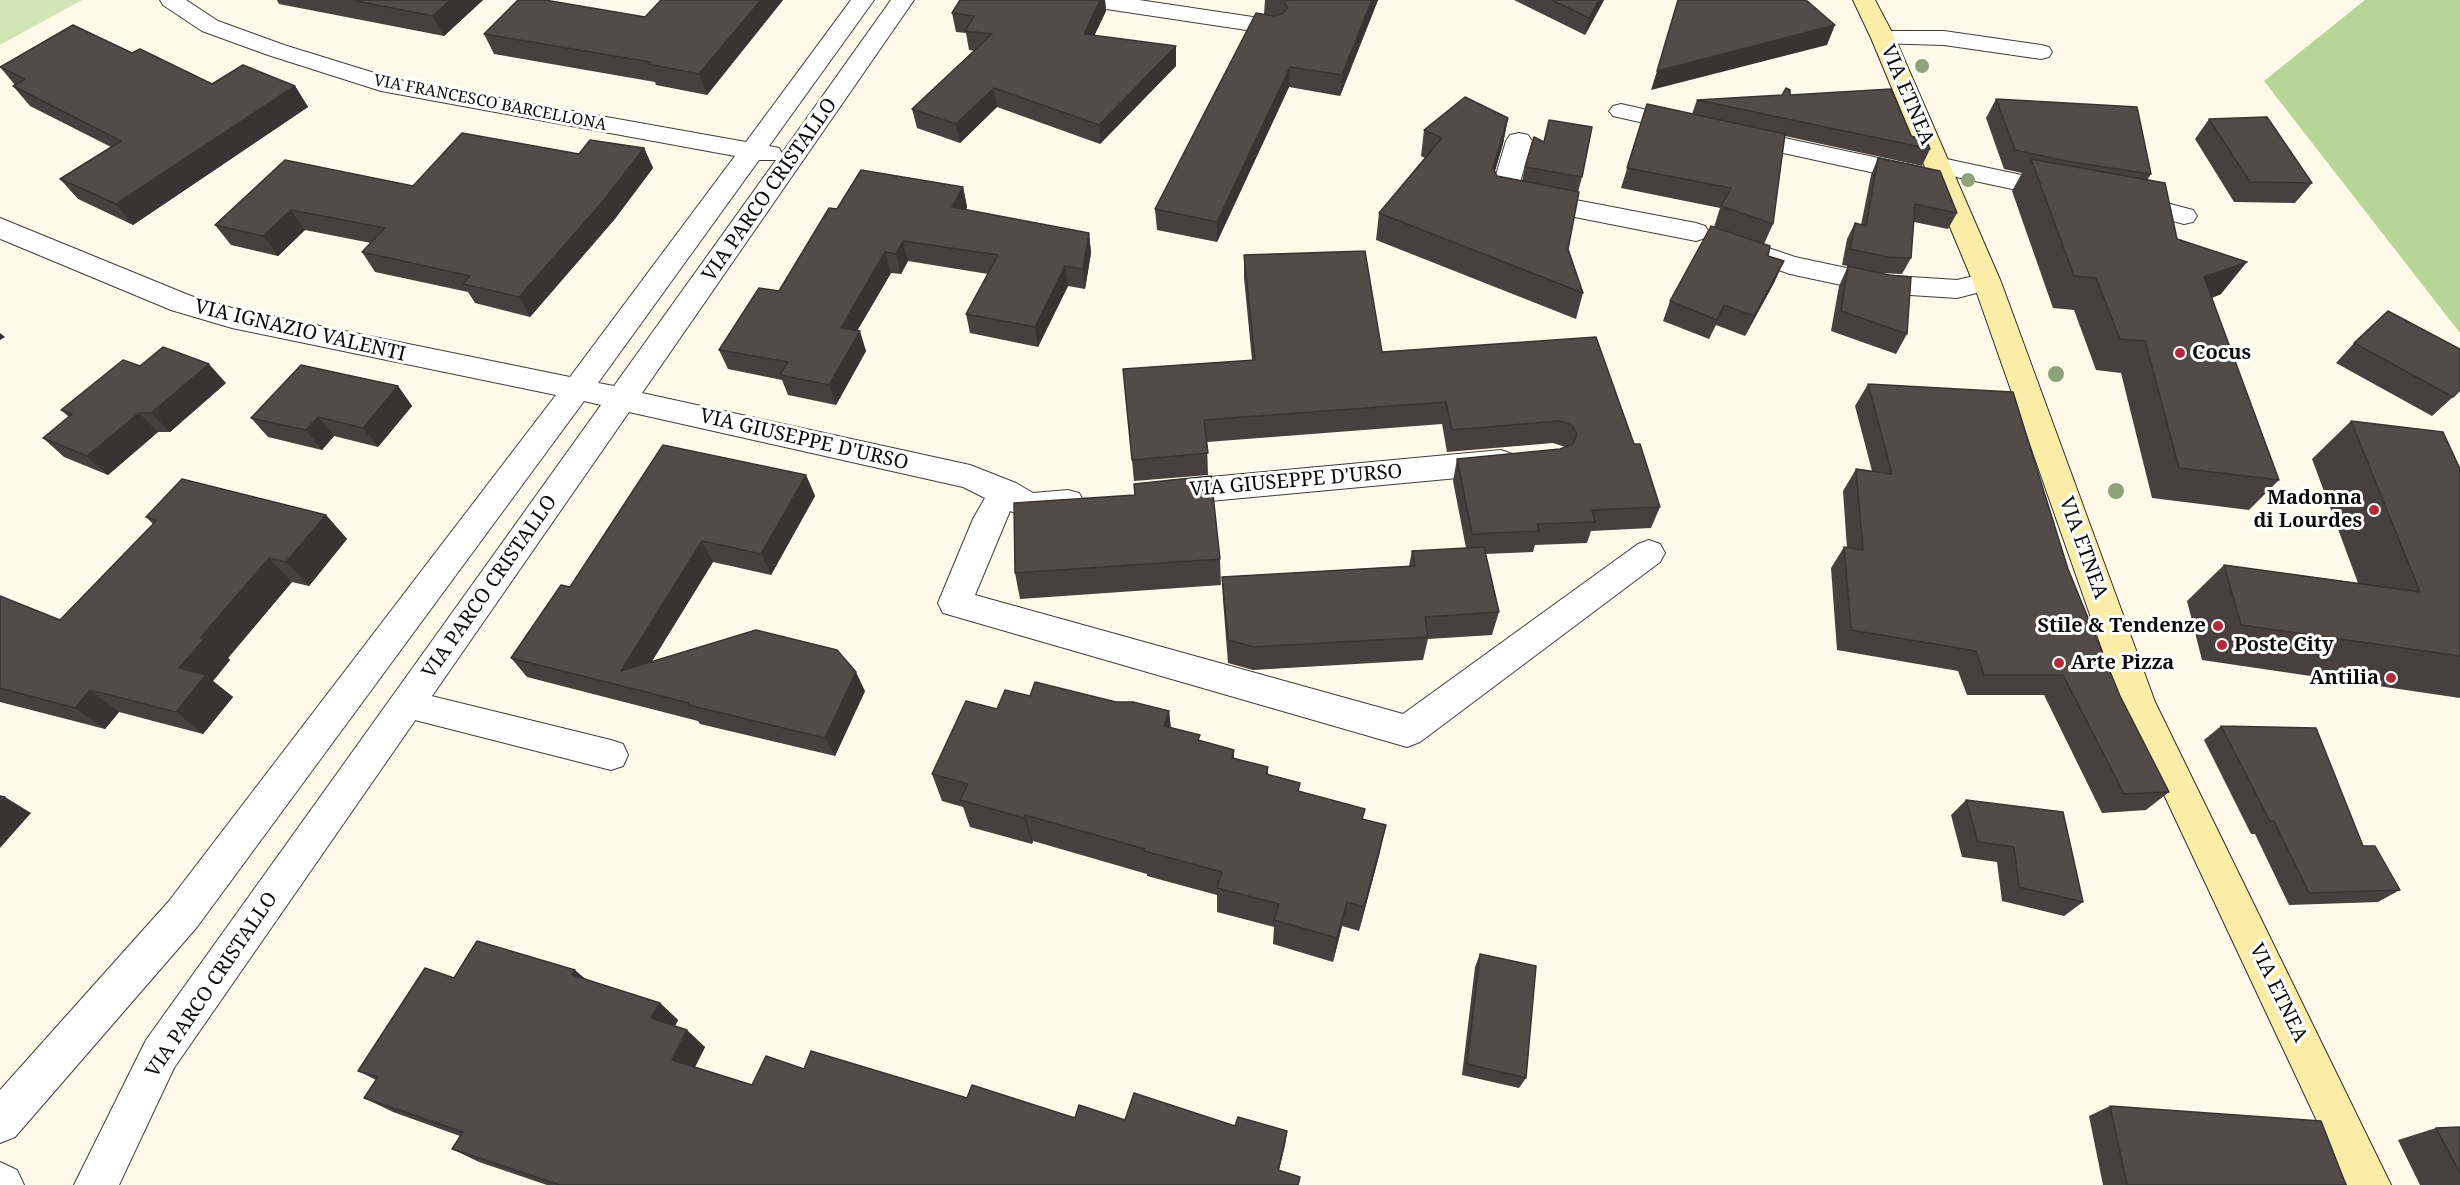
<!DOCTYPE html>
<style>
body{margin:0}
canvas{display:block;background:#fef9e9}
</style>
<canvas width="2460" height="1185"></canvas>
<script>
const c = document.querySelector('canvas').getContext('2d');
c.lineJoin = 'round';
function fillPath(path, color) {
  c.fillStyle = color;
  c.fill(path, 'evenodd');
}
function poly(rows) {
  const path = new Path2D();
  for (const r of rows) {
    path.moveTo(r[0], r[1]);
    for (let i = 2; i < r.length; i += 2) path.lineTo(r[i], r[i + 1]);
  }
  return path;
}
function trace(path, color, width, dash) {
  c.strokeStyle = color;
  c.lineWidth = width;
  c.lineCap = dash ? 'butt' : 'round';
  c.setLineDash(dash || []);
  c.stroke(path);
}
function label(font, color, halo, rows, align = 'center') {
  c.font = font + ' "Noto Serif",serif';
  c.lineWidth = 6;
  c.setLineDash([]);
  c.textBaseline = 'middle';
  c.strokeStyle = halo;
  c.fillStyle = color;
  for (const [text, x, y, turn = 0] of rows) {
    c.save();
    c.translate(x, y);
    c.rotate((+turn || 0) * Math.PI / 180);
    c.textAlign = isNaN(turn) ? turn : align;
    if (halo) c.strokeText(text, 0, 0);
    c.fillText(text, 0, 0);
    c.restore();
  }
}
const green = poly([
 [0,0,82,0,0,45]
]);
const forest = poly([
 [2365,0,2460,0,2460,333,2264,81]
]);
const service = poly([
 [1883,31,1944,31,2041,45,2049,47,2052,52,2049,57,2041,59,1944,45,1875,43,1872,38,1875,33,1883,31],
 [1621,104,1692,120,1696,125,1692,130,1684,132,1613,116,1609,111,1613,106,1621,104],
 [1742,129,1916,166,1925,168,1928,174,1925,180,1916,182,1733,142,1730,137,1733,132,1742,129],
 [1937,157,2059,183,2068,185,2071,191,2068,197,2059,199,1928,171,1925,165,1928,159,1937,157],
 [2129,193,2193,210,2197,216,2193,222,2184,224,2120,207,2116,201,2120,195,2129,193],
 [1742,239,1795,257,1879,275,1957,280,1987,273,1996,276,2000,282,1996,288,1957,298,1879,293,1790,274,1733,254,1729,248,1733,242,1742,239],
 [407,690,611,740,623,744,628,755,623,766,611,770,407,718,395,714,390,704,395,694,407,690]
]);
const minor = poly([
 [160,0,186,0,218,21,284,45,394,79,746,142,851,0,874,0,769,146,779,148,782,153,891,0,914,0,642,393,970,465,1016,483,1033,493,1068,490,1079,493,1084,502,1079,511,1068,514,1030,518,1010,511,975,595,1403,714,1638,544,1649,540,1660,544,1665,553,1660,562,1420,742,1407,747,943,613,938,603,973,519,985,498,963,487,629,412,174,1068,119,1185,74,1185,146,1040,601,405,584,401,197,927,15,1137,0,1143,0,1090,169,901,556,395,232,328,171,310,3,240,0,239,0,218,191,296,232,308,570,377,735,156,381,91,268,55,202,31,163,5,160,0],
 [759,160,776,160,614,386,598,383,759,160],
 [1082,0,1139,0,1273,20,1281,22,1285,27,1281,32,1273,34,1093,7,1085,5,1082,0],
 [1519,133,1528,135,1532,141,1518,189,1696,223,1705,226,1709,232,1705,238,1696,241,1494,201,1490,195,1506,141,1510,135,1519,133],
 [1501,450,1512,454,1516,462,1512,470,1501,474,1167,505,1156,502,1151,493,1156,484,1167,481,1501,450],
 [0,1162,17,1170,24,1185,0,1185,0,1162]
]);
const secondary = poly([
 [1853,0,1875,0,1895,38,2001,282,2155,702,2391,1185,2347,1185,2121,703,1973,282,1871,38,1853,0]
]);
const trees = [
 [1922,66,7],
 [1968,180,7],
 [2056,374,8],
 [2116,491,8]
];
const wall = poly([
 [277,0,483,0,444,36,279,4],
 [783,0,707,95,656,85,655,82,494,54,484,34,645,17],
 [960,0,1105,0,1106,11,1094,36,1176,46,1176,66,1100,144,997,107,960,143,917,128,912,109,975,51,969,50,966,33,956,32,952,13],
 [1265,0,1378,0,1340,96,1289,87,1217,242,1157,230,1155,209,1264,14],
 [1514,0,1604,0,1585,35],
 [132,53,212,84,295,86,308,107,133,225,78,199,60,179,111,147,30,106,13,86,15,85,0,67],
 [1790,95,1911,136,1930,149,1922,166,1785,136,1773,224,1764,244,1714,227,1720,208,1621,188,1647,104,1692,114,1697,100],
 [1996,99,2151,174,2148,179,2177,239,2221,294,2212,298,2279,480,2249,510,2152,498,2121,373,2096,370,2074,310,2053,308,2012,191,2022,173,2004,169,1986,118],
 [1508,118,1503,144,1495,171,1497,176,1522,181,1525,167,1582,177,1578,192,1568,249,1583,293,1576,319,1376,240,1379,213,1425,158,1421,156,1424,130],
 [2209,119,2312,183,2295,203,2234,202,2195,139],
 [644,148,653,168,614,220,530,317,475,303,468,292,375,272,362,252,371,243,305,230,278,256,231,245,215,225,285,160,413,186,579,154],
 [1878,158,1957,213,1948,229,1914,222,1911,258,1902,274,1879,273,1907,334,1896,354,1831,331,1839,286,1848,266,1842,265,1847,239,1855,223,1861,225,1871,175],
 [963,187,967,207,966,210,1089,233,1091,253,1085,289,1068,286,1038,347,970,333,966,314,988,274,908,261,901,274,891,273,857,331,866,351,836,405,788,395,782,380,728,369,719,350,779,291,837,209],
 [1244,255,1382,352,1634,444,1660,507,1651,528,1591,531,1587,543,1535,545,1533,552,1485,554,1499,612,1492,635,1428,639,1423,660,1253,670,1228,663,1223,600,1222,577,1409,566,1412,551,1466,548,1453,481,1457,459,1560,449,1565,447,1553,443,1447,452,1442,424,1207,442,1208,475,1134,481,1123,369,1252,360,1244,278],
 [1768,256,1775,281,1745,336,1716,325,1709,339,1663,321,1670,301],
 [2354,343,2453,397,2432,416,2336,363],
 [140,366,226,383,170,432,158,432,108,475,64,457,43,438,69,417,61,410],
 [1868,384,2068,569,2120,696,2169,792,2146,810,2102,813,2044,695,1967,695,1958,671,1837,650,1831,568,1844,547,1847,548,1843,491,1856,469,1872,471,1855,406],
 [398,386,412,406,378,447,334,436,322,450,268,437,251,418],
 [2351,421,2460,469,2460,698,2202,660,2187,601,2224,565,2358,583,2312,459],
 [806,475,815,496,771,575,713,562,652,661,865,691,835,756,700,724,698,721,527,677,511,658,570,587],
 [326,515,347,539,309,586,292,582,228,658,230,660,213,681,233,697,203,734,119,712,105,729,0,702,0,596,60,620,153,524,146,517],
 [1220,559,1221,585,1020,599,1015,573],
 [1030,696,1116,702,1169,711,1171,727,1200,741,1234,750,1234,758,1268,767,1268,774,1299,791,1363,819,1380,852,1359,931,1342,926,1333,962,1273,944,1274,927,1217,912,1217,895,1147,876,1147,874,1033,841,1032,844,970,827,963,807,942,801,932,774,997,709],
 [2221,726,2363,846,2400,890,2378,902,2289,905,2255,834,2251,834,2204,740],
 [1966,800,2083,902,2064,916,2002,901,1997,862,1962,857,1951,815],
 [1480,954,1526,1078,1519,1088,1462,1075,1475,967],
 [454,978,584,979,660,1003,678,1020,675,1026,705,1047,695,1067,752,1085,804,1069,1075,1118,1125,1120,1235,1126,1287,1131,1285,1145,1279,1170,1298,1185,547,1185,479,1162,452,1149,460,1136,393,1112,364,1098,376,1080,358,1071],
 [2110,1106,2346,1185,2103,1185,2089,1116],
 [2460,1127,2460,1185,2420,1185,2398,1140,2436,1128]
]);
const shadedWall = poly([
 [450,0,483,0,444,36,433,16],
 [761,0,783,0,707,95,699,74],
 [1100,0,1105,0,1106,11,1086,53,1084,34],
 [1372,0,1378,0,1340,96,1342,75],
 [1599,0,1604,0,1585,35,1589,18],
 [1835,25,1827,45,1651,90,1657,71],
 [1176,46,1176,66,1100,144,1099,125],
 [1290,67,1289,87,1217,242,1217,222],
 [295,86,308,107,133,225,116,204],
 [994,88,997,107,960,143,956,124],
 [1508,118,1503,144,1488,194,1493,168],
 [644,148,653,168,614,220,530,317,519,297],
 [963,187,967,207,956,228,952,207],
 [291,210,305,230,278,256,263,236],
 [1089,233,1091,253,1085,289,1083,269],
 [903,241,908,261,901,274,896,254],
 [885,252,891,273,847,348,841,328],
 [1784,261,1775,281,1745,336,1754,316],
 [2247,262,2221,294,2180,309,2204,277],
 [1065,266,1068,286,1038,347,1035,327],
 [860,331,866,351,836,405,829,385],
 [0,333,5,337,0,340],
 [209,364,226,383,170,432,151,413],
 [398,386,412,406,378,447,363,428],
 [139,413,158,432,108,475,87,456],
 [318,417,334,436,322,450,306,430],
 [806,475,815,496,771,575,761,554],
 [326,515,347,539,309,586,286,562],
 [702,541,713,562,635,689,621,671],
 [269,558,292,582,228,658,230,660,213,681,233,697,203,734,176,712,179,668,201,637],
 [856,672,865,691,835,756,825,738],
 [90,690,119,712,105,729,75,708],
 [1169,711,1171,740,1164,726],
 [5,797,31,813,0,848,0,803],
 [1025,815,1033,841,1032,844,1024,818],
 [1386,825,1380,852,1359,931,1364,907],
 [1347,902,1342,926,1333,962,1337,938],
 [575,970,596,988,572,975],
 [660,1003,678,1020,670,1035,651,1018],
 [687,1030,705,1047,691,1075,672,1060],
 [1287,1131,1285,1145,1276,1182,1278,1170]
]);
const building = poly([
 [351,0,450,0,433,16,351,0],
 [518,0,545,0,645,17,661,0,761,0,699,74,648,64,650,62,484,34,518,0],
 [960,0,1100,0,1084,34,1176,46,1099,125,994,88,956,124,912,109,992,34,965,31,974,16,952,13,960,0],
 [1283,0,1372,0,1342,75,1290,67,1217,222,1155,209,1256,13,1274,16,1282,14,1288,8,1283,0],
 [1552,0,1599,0,1589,18,1552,0],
 [1678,0,1806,0,1835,25,1657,71,1678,0],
 [73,25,132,53,140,49,212,84,243,65,295,86,116,204,60,179,121,141,13,86,25,79,0,67,73,25],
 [1786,88,1790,90,1790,95,1891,89,1911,136,1927,141,1930,149,1697,100,1782,95,1786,88],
 [1465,97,1508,118,1493,168,1497,176,1579,192,1568,249,1583,293,1379,213,1442,138,1424,130,1465,97],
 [1996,99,2137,107,2151,174,2071,162,2015,150,1996,99],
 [1647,104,1785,134,1773,224,1721,206,1731,188,1627,168,1647,104],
 [2267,117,2312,183,2250,182,2209,119,2267,117],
 [1549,120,1592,127,1582,177,1525,167,1534,137,1544,142,1549,120],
 [462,133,579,154,590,140,644,148,604,200,519,297,463,284,470,276,362,252,385,228,291,210,263,236,215,225,285,160,413,186,462,133],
 [1878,158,1940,171,1957,213,1915,204,1911,258,1888,257,1850,249,1855,223,1866,226,1878,158],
 [2031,159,2165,183,2177,239,2247,262,2204,277,2279,480,2179,468,2145,341,2120,339,2096,278,2074,276,2031,159],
 [861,170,963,187,952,207,1089,233,1083,269,1065,266,1035,327,966,314,998,255,903,241,896,254,885,252,841,328,860,331,829,385,780,375,788,362,719,350,759,288,779,291,829,208,837,209,861,170],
 [1711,226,1770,246,1768,256,1784,261,1754,316,1724,305,1717,320,1670,301,1711,226],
 [1365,251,1382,352,1596,337,1634,444,1640,444,1660,507,1592,510,1595,522,1537,524,1539,531,1472,534,1457,459,1560,449,1573,444,1577,434,1572,425,1559,421,1452,430,1446,402,1204,420,1208,453,1132,460,1123,369,1255,360,1244,255,1365,251],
 [1848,266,1889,275,1911,277,1907,334,1841,311,1848,266],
 [2388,311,2460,349,2460,390,2453,397,2354,343,2388,311],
 [163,347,209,364,151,413,139,413,87,456,43,438,72,414,61,410,123,360,140,366,163,347],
 [301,365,398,386,363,428,318,417,306,430,251,418,301,365],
 [1868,384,2013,392,2068,569,2120,696,2169,792,2124,794,2063,675,1984,675,1976,651,1851,630,1844,547,1863,550,1856,469,1892,474,1868,384],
 [2351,421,2443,432,2460,469,2460,656,2241,625,2224,565,2420,592,2351,421],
 [663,445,806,475,761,554,702,541,621,671,756,630,837,650,856,672,825,738,688,705,689,703,511,658,561,585,570,587,663,445],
 [1211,476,1220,559,1015,573,1014,503,1135,495,1134,484,1211,476],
 [182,479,326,515,286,562,269,558,201,637,205,638,179,668,206,675,176,712,90,690,75,708,0,688,0,596,60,620,157,520,146,517,182,479],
 [1484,547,1499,612,1425,617,1428,637,1254,647,1228,640,1222,577,1415,566,1412,551,1484,547],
 [1035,682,1116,702,1133,702,1169,711,1164,726,1200,735,1198,740,1234,750,1232,758,1268,767,1266,774,1300,783,1298,791,1365,809,1362,819,1386,825,1364,907,1347,902,1337,938,1274,920,1279,904,1217,888,1222,872,1144,851,1145,849,1025,815,1024,818,960,800,968,784,932,774,966,701,997,709,1005,690,1030,696,1035,682],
 [2221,726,2316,728,2363,846,2375,846,2400,890,2309,893,2274,821,2270,821,2221,726],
 [0,796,5,797,0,803,0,796],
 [1966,800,2063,812,2083,902,2019,887,2014,847,1978,842,1966,800],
 [477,941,575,970,572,975,660,1003,651,1018,687,1030,672,1060,752,1085,766,1056,804,1069,811,1051,967,1098,972,1085,1075,1118,1079,1105,1125,1120,1134,1093,1235,1126,1238,1117,1287,1131,1278,1170,1300,1177,1298,1185,560,1185,452,1149,463,1132,364,1098,378,1077,358,1071,425,968,454,978,477,941],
 [1480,954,1536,966,1526,1078,1467,1064,1480,954],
 [2110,1106,2321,1121,2346,1185,2127,1185,2110,1106],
 [2460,1127,2460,1173,2436,1128,2460,1127]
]);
const markers = [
 [2180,353,6,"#b22b3a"],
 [2374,510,6,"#b22b3a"],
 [2218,626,6,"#b22b3a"],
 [2222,645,6,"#b22b3a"],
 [2059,663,6,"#b22b3a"],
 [2391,678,6,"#b22b3a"]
];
const farStreetnames = [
 ["VIA FRANCESCO BARCELLONA",490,103,11]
];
const streetNames = [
 ["VIA ETNEA",1907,95,67],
 ["VIA PARCO CRISTALLO",770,190,-55],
 ["VIA IGNAZIO VALENTI",300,331,13],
 ["VIA GIUSEPPE D'URSO",804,440,13],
 ["VIA GIUSEPPE D'URSO",1296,481,-5],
 ["VIA ETNEA",2083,548,70],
 ["VIA PARCO CRISTALLO",490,587,-55],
 ["VIA PARCO CRISTALLO",212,985,-56],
 ["VIA ETNEA",2278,993,64]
];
const poiNames = [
 ["Cocus",2192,353],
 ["Madonna",2362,498,"right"],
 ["di Lourdes",2362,521,"right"],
 ["Stile & Tendenze",2206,626,"right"],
 ["Poste City",2234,645],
 ["Arte Pizza",2071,663],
 ["Antilia",2379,678,"right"]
];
fillPath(green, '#d1e5b6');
fillPath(forest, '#b6d596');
trace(service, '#3e3e3e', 2);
trace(minor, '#3e3e3e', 2);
trace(secondary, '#2d2d2d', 2);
fillPath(service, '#fff');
fillPath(minor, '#fff');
fillPath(secondary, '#fbeca8');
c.fillStyle = '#8da47a';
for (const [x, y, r] of trees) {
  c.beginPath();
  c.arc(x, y, r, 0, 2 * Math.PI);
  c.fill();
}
fillPath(wall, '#47403e');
fillPath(shadedWall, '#393432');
fillPath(building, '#524b48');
trace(building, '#393432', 1.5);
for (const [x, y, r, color] of markers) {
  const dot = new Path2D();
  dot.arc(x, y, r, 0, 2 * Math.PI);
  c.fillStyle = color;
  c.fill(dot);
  trace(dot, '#fff', 2);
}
label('16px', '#0b0b0b', '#fff', farStreetnames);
label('20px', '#0b0b0b', '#fff', streetNames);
label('bold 20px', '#0b0b0b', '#fff', poiNames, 'left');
</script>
